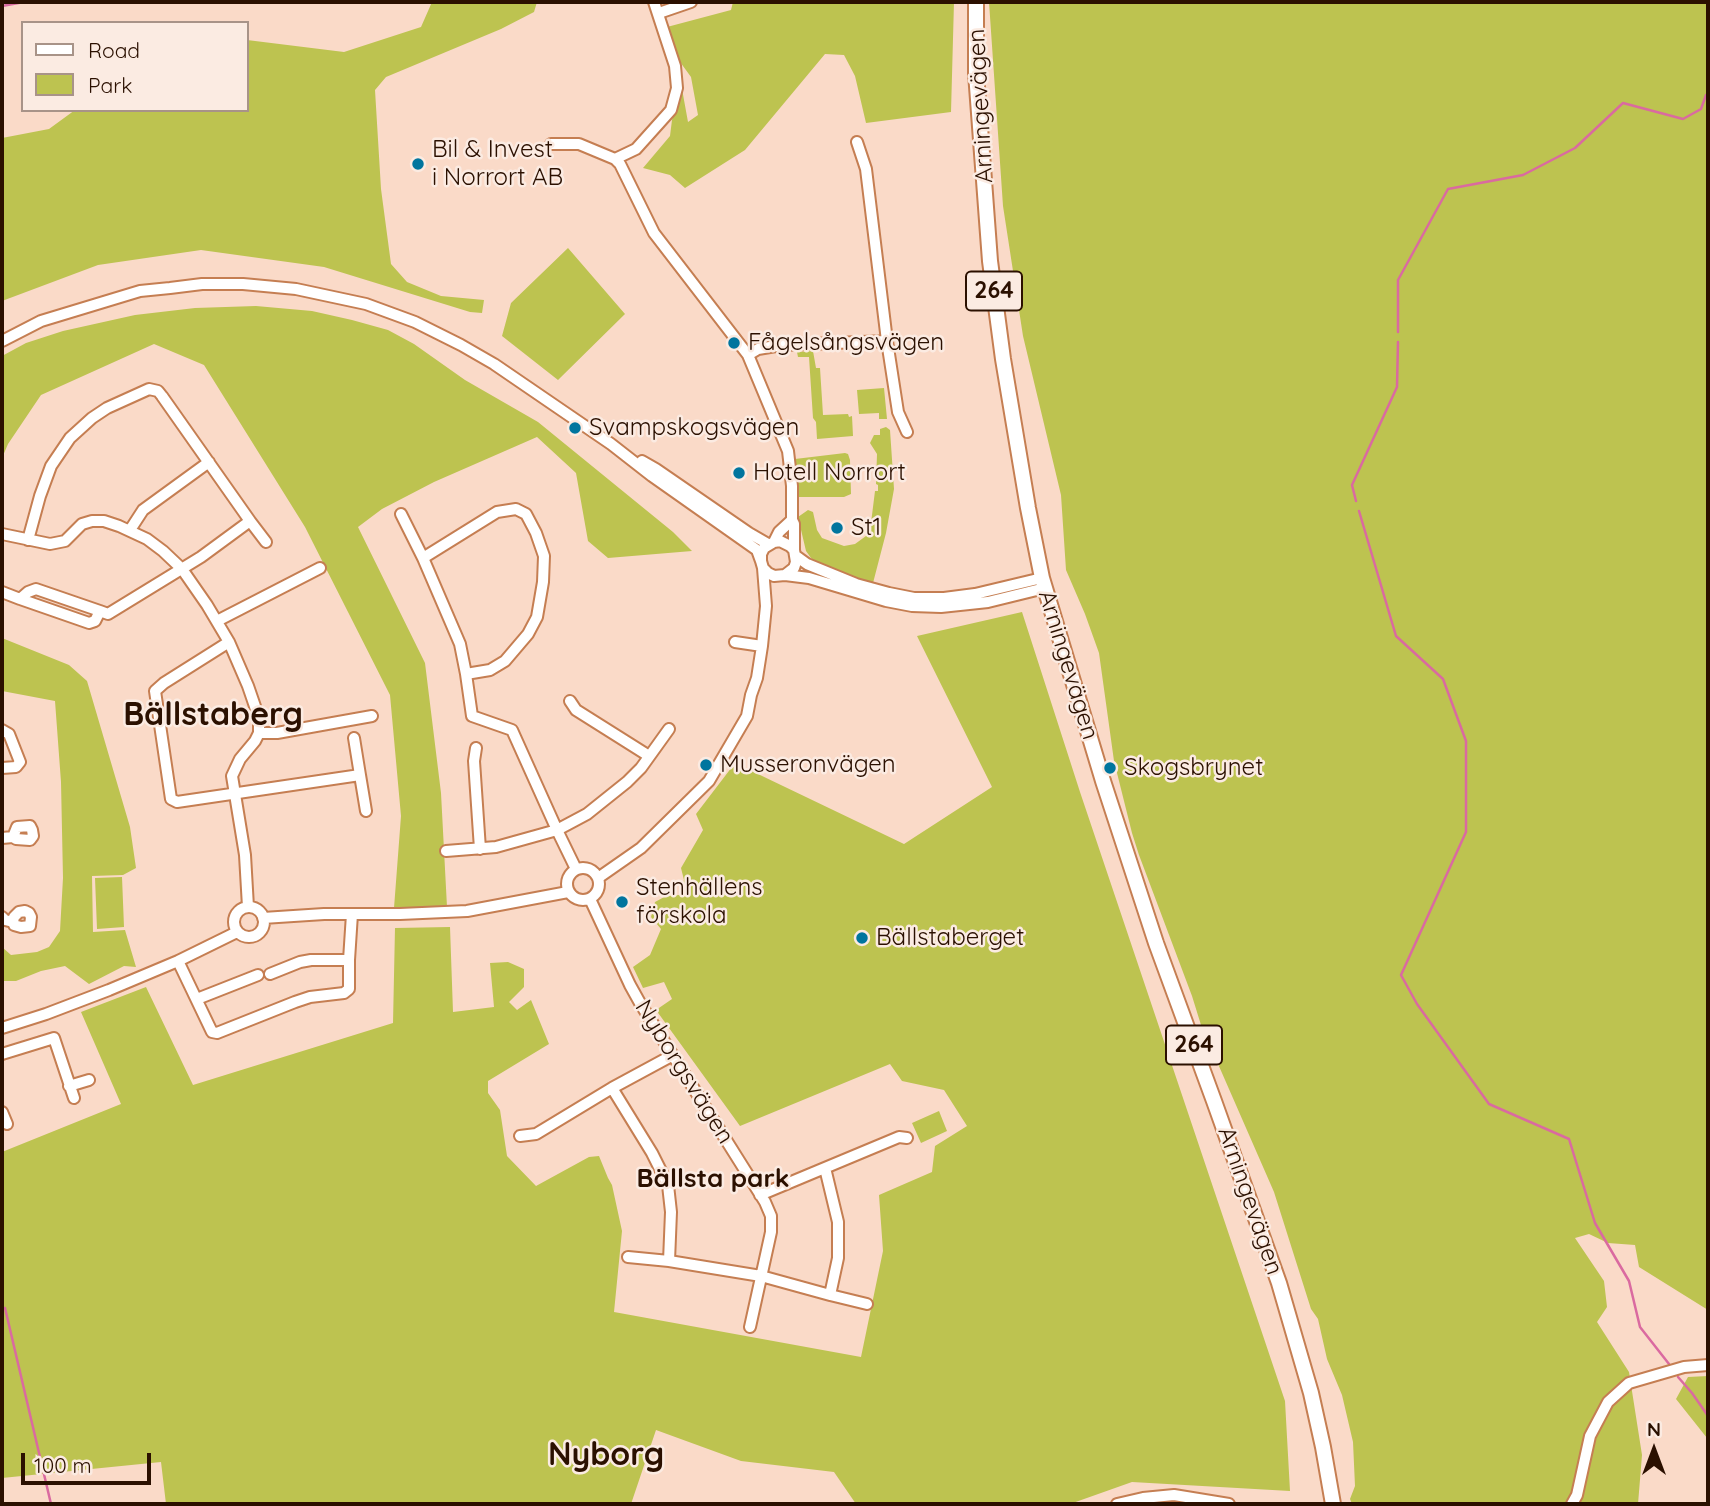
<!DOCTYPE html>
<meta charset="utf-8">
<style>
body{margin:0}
#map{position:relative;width:1710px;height:1506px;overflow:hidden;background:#fadac8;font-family:Quicksand,sans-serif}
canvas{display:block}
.frame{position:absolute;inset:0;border:4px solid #2b1000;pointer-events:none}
.legend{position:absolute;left:21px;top:21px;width:228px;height:91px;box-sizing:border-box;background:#fbebe2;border:2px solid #a89388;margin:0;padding:9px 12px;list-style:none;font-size:21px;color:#2b1000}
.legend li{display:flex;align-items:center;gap:14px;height:35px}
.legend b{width:35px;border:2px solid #a89388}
.north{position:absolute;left:1619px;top:1415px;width:70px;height:70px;-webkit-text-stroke:5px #fbebe2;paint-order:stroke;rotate:0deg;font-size:19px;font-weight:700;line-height:28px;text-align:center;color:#2b1000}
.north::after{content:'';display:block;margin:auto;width:24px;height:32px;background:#2b1000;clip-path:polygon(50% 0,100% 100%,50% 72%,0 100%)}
.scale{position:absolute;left:21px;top:1453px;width:130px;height:32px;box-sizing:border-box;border:4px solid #2b1000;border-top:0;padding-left:9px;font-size:21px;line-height:24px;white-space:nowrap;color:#2b1000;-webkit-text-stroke:5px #fbebe2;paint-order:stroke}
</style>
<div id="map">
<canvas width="1710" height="1506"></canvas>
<div class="frame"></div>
<ul class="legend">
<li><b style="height:9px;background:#fff"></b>Road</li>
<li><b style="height:19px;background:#bdc350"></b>Park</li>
</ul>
<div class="north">N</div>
<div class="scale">100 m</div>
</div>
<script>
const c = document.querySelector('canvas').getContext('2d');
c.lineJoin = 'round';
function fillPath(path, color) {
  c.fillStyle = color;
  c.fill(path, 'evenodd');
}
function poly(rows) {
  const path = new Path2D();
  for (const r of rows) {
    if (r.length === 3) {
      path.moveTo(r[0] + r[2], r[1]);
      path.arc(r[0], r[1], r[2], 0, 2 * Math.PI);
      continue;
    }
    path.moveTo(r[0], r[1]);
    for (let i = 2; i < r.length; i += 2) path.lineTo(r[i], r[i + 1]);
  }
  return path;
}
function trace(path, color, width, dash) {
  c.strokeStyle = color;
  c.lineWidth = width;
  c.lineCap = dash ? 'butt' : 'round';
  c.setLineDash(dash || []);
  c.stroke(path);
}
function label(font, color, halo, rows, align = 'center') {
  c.font = font + ' Quicksand,sans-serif';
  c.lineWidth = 5;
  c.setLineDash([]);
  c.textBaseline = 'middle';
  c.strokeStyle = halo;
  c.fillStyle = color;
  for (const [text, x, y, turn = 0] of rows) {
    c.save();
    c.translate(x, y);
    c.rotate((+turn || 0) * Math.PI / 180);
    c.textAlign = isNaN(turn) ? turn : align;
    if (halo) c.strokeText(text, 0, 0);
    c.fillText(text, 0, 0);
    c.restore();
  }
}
const green = poly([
 [432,2,537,2,534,12,501,29,386,77,375,90,381,189,391,264,407,282,441,296,484,300,482,313,470,312,324,267,201,250,98,265,2,301,2,138,49,129,75,110,247,110,247,40,344,52,421,27],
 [733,2,954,2,951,112,866,123,855,76,844,55,825,54,745,150,685,188,670,175,643,168,670,136,672,120,682,89,688,122,698,115,691,77,675,55,667,27,731,10],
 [989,2,1708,2,1708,1310,1639,1267,1635,1245,1608,1243,1589,1234,1575,1238,1604,1281,1607,1307,1597,1322,1629,1372,1642,1455,1638,1504,1352,1504,1350,1499,1355,1486,1353,1442,1342,1395,1327,1359,1318,1319,1311,1309,1274,1192,1201,1025,1192,996,1139,855,1132,833,1114,761,1099,653,1085,614,1066,570,1061,495,1023,336,1003,206],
 [568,248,625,314,558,380,502,336,511,303],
 [256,306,312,311,352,320,388,330,414,344,465,380,538,422,673,532,692,551,608,558,588,541,576,473,537,437,434,482,382,509,358,527,425,663,441,793,447,907,394,908,401,816,390,695,305,527,204,365,154,344,41,395,8,444,2,458,2,356,26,343,63,331,135,315,195,308],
 [813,351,816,368,820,368,823,415,848,414,849,417,852,416,853,436,817,439,816,422,813,418,809,357,798,357,797,352],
 [884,388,887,419,879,419,879,413,859,414,857,390],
 [886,427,890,430,894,489,886,533,873,583,830,570,818,564,811,558,806,551,798,517,808,510,813,512,817,530,822,538,844,546,855,544,866,536,871,523,875,491,878,491,878,485,876,484,877,454,870,443,874,435,880,435,880,429],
 [845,453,848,454,850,460,851,494,844,497,798,497,796,492,797,472,795,459],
 [1022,612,1080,792,1285,1401,1290,1491,1132,1482,1070,1504,856,1504,834,1472,741,1461,656,1430,631,1504,166,1504,161,1462,2,1478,2,1152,121,1104,81,1012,146,987,193,1085,393,1023,395,928,450,927,453,1012,494,1007,490,963,508,962,524,969,524,987,509,1002,517,1010,531,1000,549,1044,488,1081,488,1093,500,1110,507,1156,536,1186,589,1157,599,1156,608,1178,612,1185,622,1231,614,1312,861,1357,883,1251,879,1195,932,1172,935,1146,967,1126,944,1090,902,1081,890,1064,740,1126,656,1010,672,999,664,982,643,988,633,967,650,955,661,929,651,917,655,902,666,896,679,895,684,880,681,868,703,830,696,814,735,763,904,844,992,787,917,636],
 [2,638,69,665,87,681,130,827,136,868,123,875,92,876,93,932,125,930,136,967,124,966,89,984,65,966,41,971,16,981,2,981,2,947,11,955,37,952,49,947,60,931,63,878,61,782,55,701,2,691],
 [122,877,124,927,97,929,95,878],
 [939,1111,947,1131,921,1143,912,1123],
 [1708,1376,1708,1436,1707,1438,1676,1399,1688,1377]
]);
const stream = poly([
 [2,6,24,2],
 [1398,332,1398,280,1448,189,1523,175,1575,148,1623,103,1683,119,1701,109,1706,95],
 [1356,501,1352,485,1397,387,1398,342],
 [1359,511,1396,636,1443,679,1466,741,1466,832,1401,975,1417,1004,1489,1104,1569,1139,1595,1223,1629,1281,1640,1327,1669,1364],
 [5,1308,51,1504],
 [1678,1377,1692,1393,1708,1416]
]);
const minor = poly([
 [659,13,691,2],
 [551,144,579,144,615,159,620,164,654,233,748,355,788,451,792,486,792,520,794,524,794,550],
 [615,159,636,149,671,110,677,88,675,66,654,2],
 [2,341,41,321,140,291,170,288,202,284,243,284,296,289,366,304,415,322,461,345,494,364,611,444,652,476,757,550,761,561,763,568,768,573,774,576,785,575,794,568,796,562,794,550,790,546,780,541,774,542,764,548,761,554,761,561],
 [887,341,898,412,907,432],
 [748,355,758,349,782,345,887,341,866,169,857,142],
 [642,461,656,469,749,533,768,544],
 [401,514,423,558,460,644,466,674],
 [130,530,143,510,209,462],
 [2,534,50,544,65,541,82,524,92,521,104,521,119,526,147,539,163,551,182,569,207,605,229,642,248,686,259,718,259,733,255,741,240,759,232,776,245,855,248,907],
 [28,540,40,496,51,466,70,438,92,418,107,408,149,389,158,391,162,396,250,521],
 [774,542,779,532,792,520],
 [796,556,807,564,856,584,889,593,914,598,944,598,975,594,1042,578],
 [423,558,497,512,516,509,526,514,536,533,544,556,543,582,537,617,528,634,505,661,490,670,466,674,472,716,512,730,557,830,496,847,446,851],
 [785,575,809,578,886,601,912,606,941,607,988,602,1045,588],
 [2,592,20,599],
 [100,611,95,621,89,623,20,599,28,592,36,589,100,611,108,614,201,557,250,521,266,542],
 [217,621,320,568],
 [229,642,164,683,155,691,171,799,177,802,360,775,366,811],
 [735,642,762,646],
 [570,701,576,710,649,756],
 [2,730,9,734,20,762,16,767,2,768],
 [259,733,277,733,372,716],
 [354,738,360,775],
 [476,748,474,761,480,849],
 [2,838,13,837,16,839,30,840,33,836,32,830,30,826,17,827,13,837],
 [583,884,16],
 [576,869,557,830,587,814,627,782,641,768,669,729],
 [598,878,641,848,709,781,747,716,751,695,757,678,762,646,766,606,763,568],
 [590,899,630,985,640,1003,765,1202,771,1216,771,1232,750,1327],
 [249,922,15],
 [2,917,5,920,13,922,14,925,21,927,30,926,31,917,29,913,25,911,19,912,14,917,13,922],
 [263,918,324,914,400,914,467,911,568,892],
 [178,961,212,1032,217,1033,295,1002,310,997,344,993,349,989,349,960,352,914],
 [270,974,300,962,311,960,349,960],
 [197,999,258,975],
 [2,1028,46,1014,109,990,178,961,237,932],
 [2,1054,54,1038,74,1098],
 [69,1086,89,1080],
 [612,1088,652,1153,668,1185,671,1212,669,1261,761,1276,830,1295,838,1258,838,1222,825,1168],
 [2,1112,7,1124],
 [520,1136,536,1134,612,1088,673,1055],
 [760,1195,899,1137,907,1138],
 [628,1257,669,1261],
 [830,1295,867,1304],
 [1117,1504,1143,1498,1174,1495,1229,1504],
 [1572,1504,1577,1495,1590,1436,1608,1402,1629,1383,1684,1367,1708,1365]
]);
const major = poly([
 [976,2,976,73,990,261,1003,359,1028,508,1042,578,1103,781,1156,943,1214,1101,1279,1283,1311,1393,1323,1447,1333,1504]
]);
const markers = [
 [418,164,7,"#00759e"],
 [734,343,7,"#00759e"],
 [575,428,7,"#00759e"],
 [739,473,7,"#00759e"],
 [837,528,7,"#00759e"],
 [706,765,7,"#00759e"],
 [1110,768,7,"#00759e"],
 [622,902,7,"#00759e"],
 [862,938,7,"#00759e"]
];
const shields = [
 [994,291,56],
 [1194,1045,56]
];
const shieldNames = [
 ["264",994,291],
 ["264",1194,1045]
];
const streetNames = [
 ["Arningevägen",981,106,-93],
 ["Arningevägen",1068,665,73],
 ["Nyborgsvägen",684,1072,58],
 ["Arningevägen",1250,1201,71]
];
const poiNames = [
 ["Bil & Invest",432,150],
 ["i Norrort AB",432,178],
 ["Fågelsångsvägen",748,343],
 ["Svampskogsvägen",589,428],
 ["Hotell Norrort",753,473],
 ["St1",851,528],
 ["Musseronvägen",720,765],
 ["Skogsbrynet",1124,768],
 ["Stenhällens",636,888],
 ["förskola",636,916],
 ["Bällstaberget",876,938]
];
const neighbourhoodNames = [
 ["Bällsta park",713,1179]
];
const districtNames = [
 ["Bällstaberg",213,715],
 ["Nyborg",606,1455]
];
fillPath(green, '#bdc350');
trace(stream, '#da6aa0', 2.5);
trace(minor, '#c57e52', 14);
trace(major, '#c57e52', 18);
trace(minor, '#fff', 10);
trace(major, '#fff', 14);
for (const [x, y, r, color] of markers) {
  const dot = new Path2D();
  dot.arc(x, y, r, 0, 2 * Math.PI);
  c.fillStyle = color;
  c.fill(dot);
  trace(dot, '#fbebe2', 2.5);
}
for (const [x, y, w] of shields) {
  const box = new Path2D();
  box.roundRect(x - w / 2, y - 19.5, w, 39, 5);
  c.fillStyle = '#fbebe2';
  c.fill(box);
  trace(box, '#2b1000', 2);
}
label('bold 23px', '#2b1000', null, shieldNames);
label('24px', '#2b1000', '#fbebe2', streetNames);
label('24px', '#2b1000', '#fbebe2', poiNames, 'left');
label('bold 26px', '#2b1000', '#fbebe2', neighbourhoodNames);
label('bold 32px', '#2b1000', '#fbebe2', districtNames);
</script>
